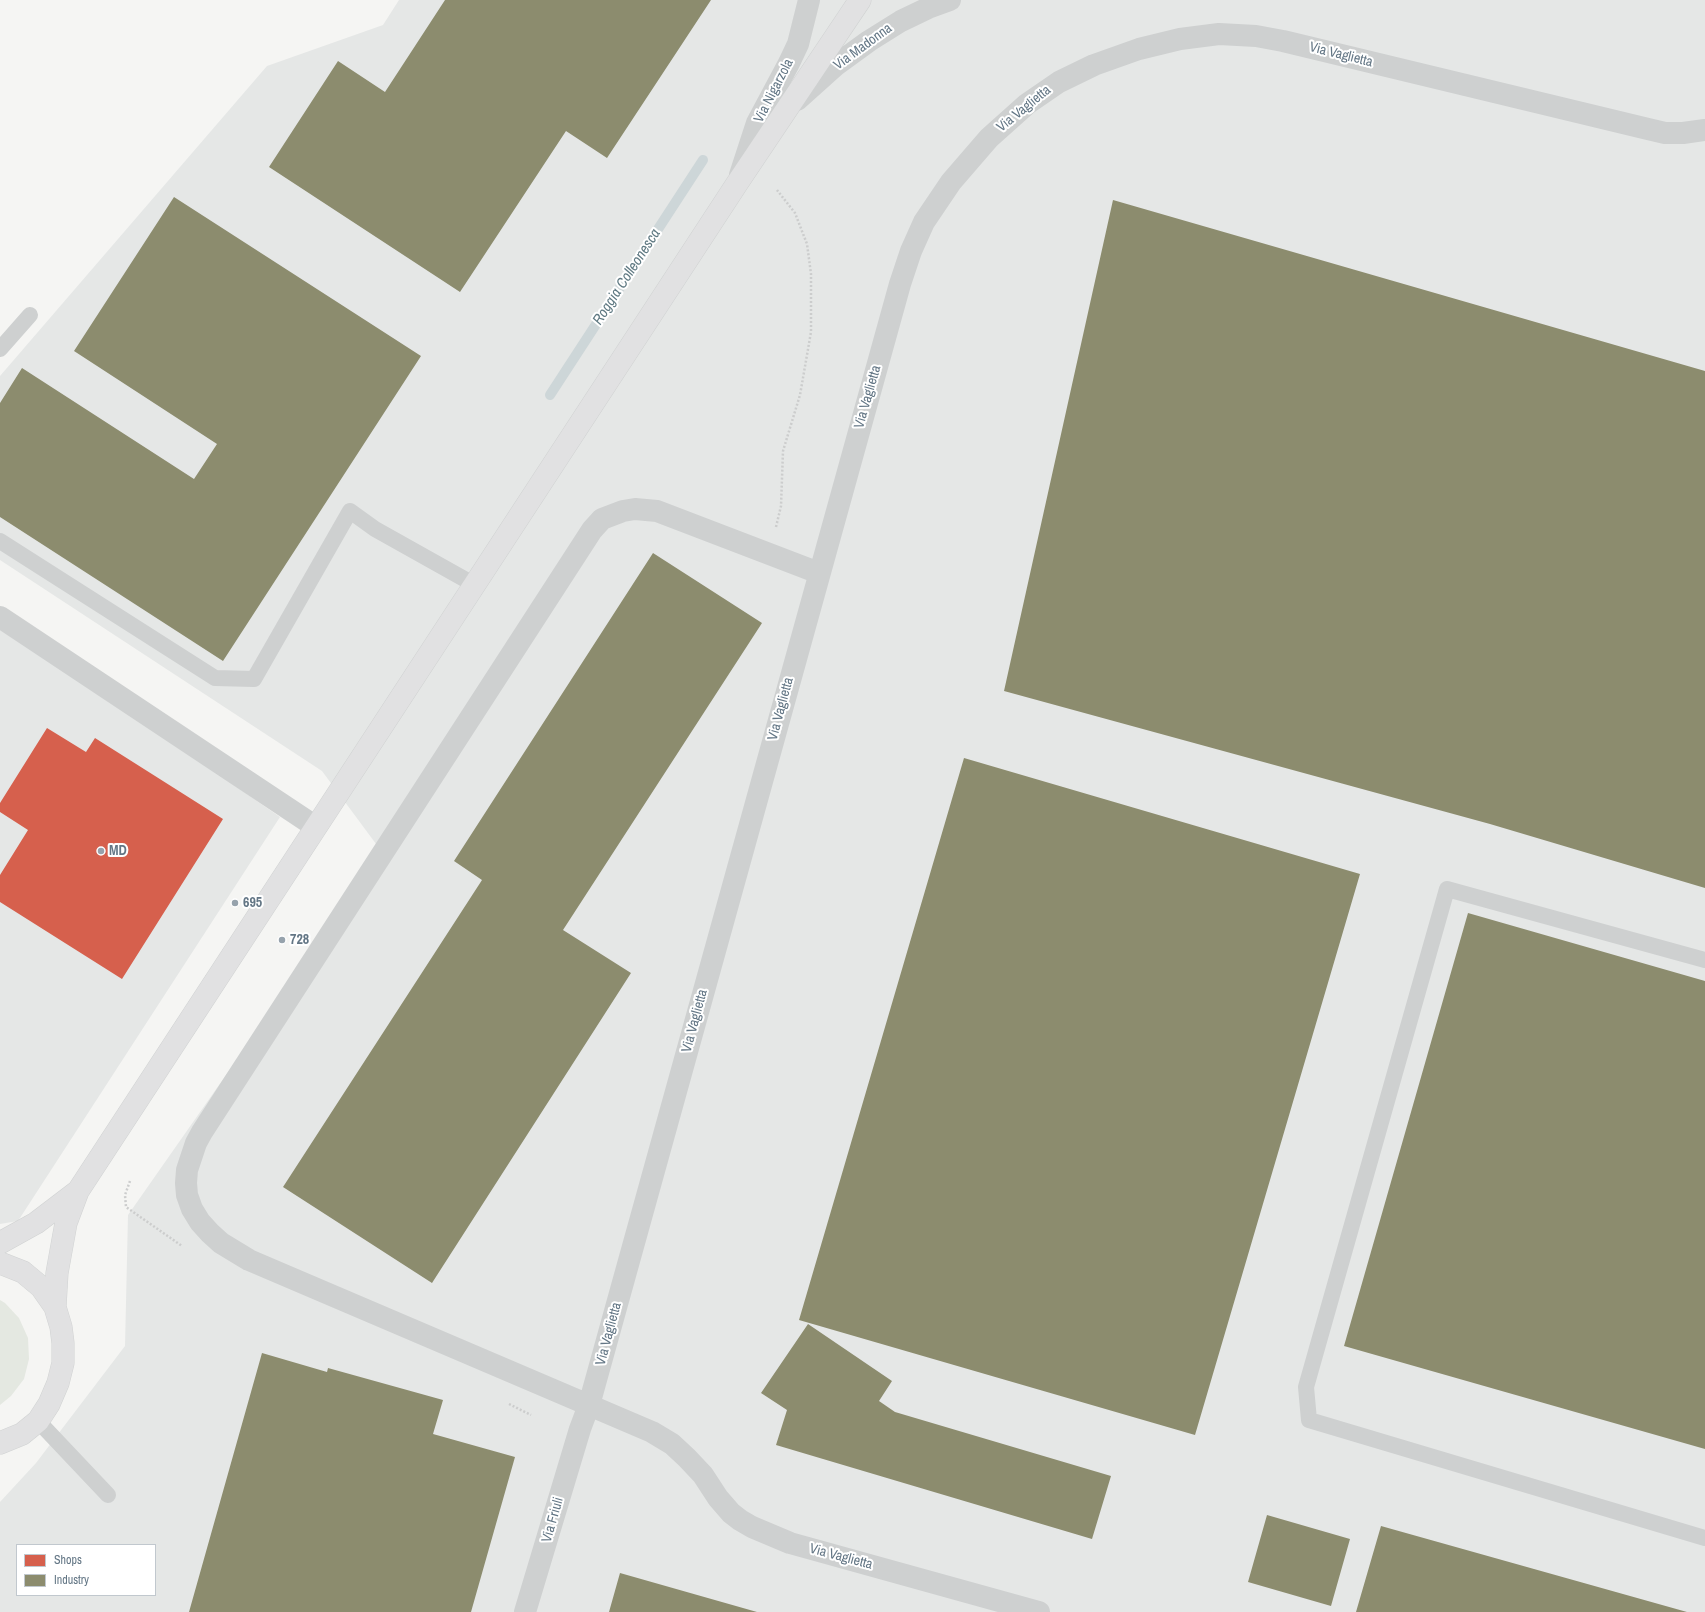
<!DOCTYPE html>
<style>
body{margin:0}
#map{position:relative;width:1705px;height:1612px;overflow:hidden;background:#f5f5f3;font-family:"Archivo Narrow",sans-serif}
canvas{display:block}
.legend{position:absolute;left:16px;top:1544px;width:140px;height:52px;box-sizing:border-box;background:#fff;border:1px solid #c1c8ce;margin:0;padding:5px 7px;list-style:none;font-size:12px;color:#637685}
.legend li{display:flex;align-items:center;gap:8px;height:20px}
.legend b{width:20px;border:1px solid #c1c8ce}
</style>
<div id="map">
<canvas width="1705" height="1612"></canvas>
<ul class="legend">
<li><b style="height:11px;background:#d6604d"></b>Shops</li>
<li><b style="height:11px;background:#8c8c6e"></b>Industry</li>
</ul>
</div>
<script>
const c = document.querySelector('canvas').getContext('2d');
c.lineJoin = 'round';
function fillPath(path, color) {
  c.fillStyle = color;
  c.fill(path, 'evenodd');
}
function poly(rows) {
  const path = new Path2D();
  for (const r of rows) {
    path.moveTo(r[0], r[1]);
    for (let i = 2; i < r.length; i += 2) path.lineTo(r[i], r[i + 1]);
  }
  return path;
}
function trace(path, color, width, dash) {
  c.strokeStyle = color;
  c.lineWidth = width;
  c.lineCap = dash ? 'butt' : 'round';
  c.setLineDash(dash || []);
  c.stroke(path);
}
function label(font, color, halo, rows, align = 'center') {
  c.font = font + ' "Archivo Narrow",sans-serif';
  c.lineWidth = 4;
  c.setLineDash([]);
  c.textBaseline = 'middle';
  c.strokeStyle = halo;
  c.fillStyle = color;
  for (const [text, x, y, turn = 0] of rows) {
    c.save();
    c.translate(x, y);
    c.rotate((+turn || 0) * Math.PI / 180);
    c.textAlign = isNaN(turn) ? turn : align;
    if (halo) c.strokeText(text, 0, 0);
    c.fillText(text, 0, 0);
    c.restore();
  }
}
const built = poly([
 [399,0,1705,0,1705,1612,0,1612,0,1502,36,1463,125,1346,128,1215,382,852,322,771,0,560,0,376,267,66,383,25],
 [17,1545,155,1545,155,1595,17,1595],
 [0,623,280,817,18,1221,0,1224]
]);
const green = poly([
 [0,1300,5,1303,19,1318,28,1338,29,1359,24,1379,11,1396,0,1405]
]);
const shops = poly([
 [47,728,86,752,95,738,223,819,122,979,0,902,0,875,28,830,0,812,0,803]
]);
const industry = poly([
 [445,0,711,0,607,158,566,131,460,292,269,167,338,61,385,92],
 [174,197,421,356,223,661,0,517,0,403,22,368,194,479,217,444,74,351],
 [1113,200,1705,371,1705,888,1490,824,1004,691],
 [653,553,762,623,563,930,631,973,432,1283,283,1187,482,880,454,861],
 [964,758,1360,874,1195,1435,799,1320],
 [1468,913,1705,981,1705,1449,1344,1346],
 [808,1324,892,1381,879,1401,895,1412,1111,1476,1092,1539,776,1445,787,1410,761,1393],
 [262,1353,327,1372,328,1368,443,1400,433,1434,515,1457,471,1612,189,1612],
 [1267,1515,1350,1539,1331,1606,1248,1582],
 [1381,1526,1687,1612,1356,1612],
 [620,1573,757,1612,609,1612]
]);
const stream = poly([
 [550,395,703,160]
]);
const path = poly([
 [776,527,781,506,783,451,800,395,811,332,811,274,807,244,795,213,777,190],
 [130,1181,125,1195,126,1207,182,1246],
 [509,1404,531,1415]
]);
const lane = poly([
 [0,349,30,315],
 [0,541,215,678,254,679,350,511,375,529,475,585],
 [1705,960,1447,889,1306,1387,1309,1420,1705,1538],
 [38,1421,108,1495]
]);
const street = poly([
 [797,100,836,65,869,41,901,21,928,8,950,0],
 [740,175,757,123,789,63,798,44,809,0],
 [819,573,657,511,635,509,623,511,602,519,592,530,202,1132,196,1143,187,1170,186,1183,187,1195,192,1209,200,1222,210,1233,221,1243,249,1260,652,1432,672,1444,687,1458,703,1475,718,1498,731,1513,740,1520,752,1527,790,1543,1039,1612],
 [0,617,316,827],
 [525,1612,580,1429,589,1405,900,284,911,251,924,222,951,182,989,138,1027,104,1059,82,1094,65,1139,49,1180,39,1219,34,1256,36,1283,41,1648,129,1665,133,1683,133,1705,130]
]);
const primary = poly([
 [0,1243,36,1223,78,1191],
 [0,1263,23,1272,41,1287,55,1307],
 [0,1443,22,1434,38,1421,49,1404,58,1383,63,1363,63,1343,61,1327,55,1307,57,1273,66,1223,78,1191,738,182,860,0]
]);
const markers = [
 [101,851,4,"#96a2ac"],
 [235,903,4,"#96a2ac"],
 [282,940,4,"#96a2ac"]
];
const streetNames = [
 ["Via Madonna",863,47,-36],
 ["Via Vaglietta",1341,55,14],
 ["Via Nigarzola",774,91,-63],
 ["Via Vaglietta",1024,109,-39],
 ["Via Vaglietta",868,397,-74],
 ["Via Vaglietta",781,709,-75],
 ["Via Vaglietta",695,1021,-75],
 ["Via Vaglietta",609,1334,-75],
 ["Via Friuli",553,1520,-74],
 ["Via Vaglietta",841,1557,15]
];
const poiNames = [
 ["MD",109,851],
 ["695",243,903],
 ["728",290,940]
];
const waterNames = [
 ["Roggia Colleonesca",627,277,-57]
];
fillPath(built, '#e5e7e6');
fillPath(green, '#e4e8e1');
fillPath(shops, '#d6604d');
fillPath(industry, '#8c8c6e');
trace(stream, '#cdd6d8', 10);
trace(primary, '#d0d2d2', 23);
trace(path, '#cccdcd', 2.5, [2, 2]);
trace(lane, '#ced0d0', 16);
trace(street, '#ced0d0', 22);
trace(primary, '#e1e1e2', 22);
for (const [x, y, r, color] of markers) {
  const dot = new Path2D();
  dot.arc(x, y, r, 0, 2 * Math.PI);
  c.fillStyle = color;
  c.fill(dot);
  trace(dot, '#fff', 1.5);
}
label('14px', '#637685', '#fff', streetNames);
label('bold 14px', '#637685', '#fff', poiNames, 'left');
label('italic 15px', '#5f7982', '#fff', waterNames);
</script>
